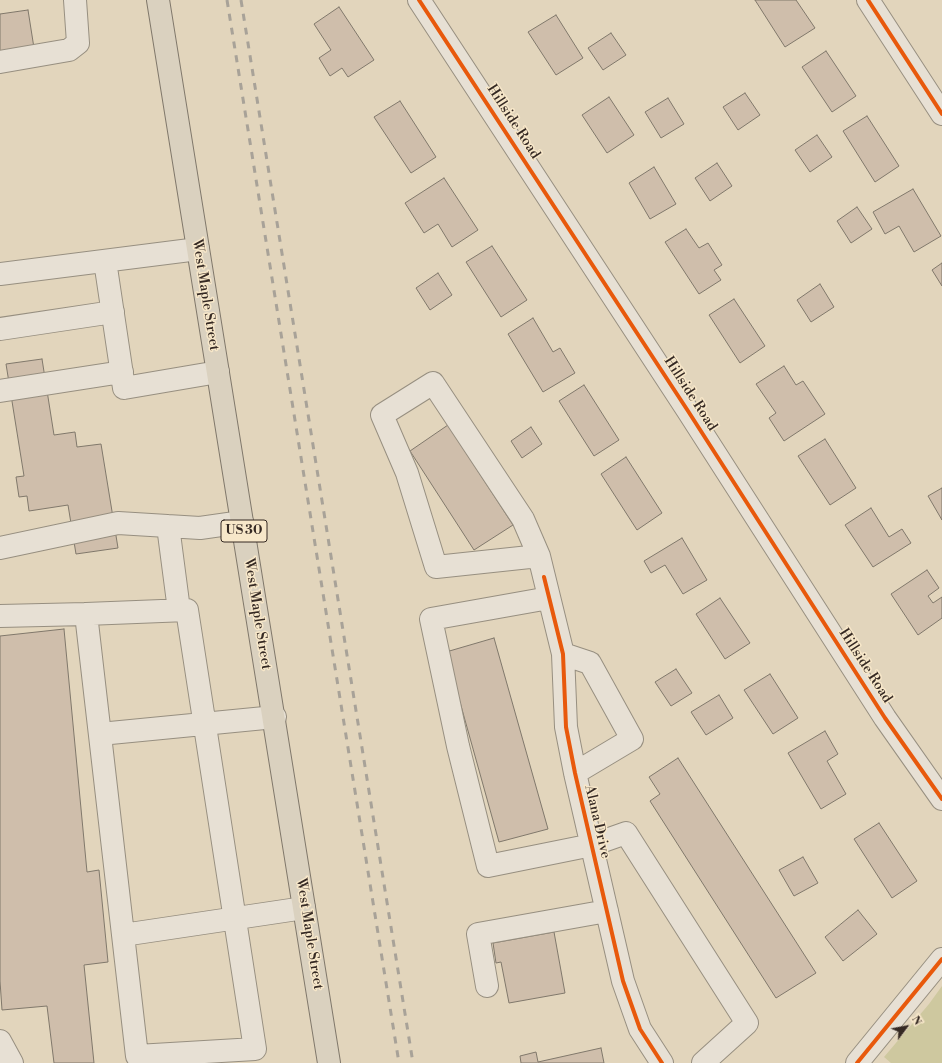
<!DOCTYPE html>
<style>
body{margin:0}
#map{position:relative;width:942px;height:1063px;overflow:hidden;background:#e2d5bc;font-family:"Libre Bodoni",serif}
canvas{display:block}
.north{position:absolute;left:886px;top:1007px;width:40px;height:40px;-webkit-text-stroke:3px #f7e7c9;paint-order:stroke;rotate:58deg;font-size:11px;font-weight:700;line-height:16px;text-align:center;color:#352923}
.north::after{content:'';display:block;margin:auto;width:14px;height:18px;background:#352923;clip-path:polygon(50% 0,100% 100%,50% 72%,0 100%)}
</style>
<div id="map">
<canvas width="942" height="1063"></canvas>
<div class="north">N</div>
</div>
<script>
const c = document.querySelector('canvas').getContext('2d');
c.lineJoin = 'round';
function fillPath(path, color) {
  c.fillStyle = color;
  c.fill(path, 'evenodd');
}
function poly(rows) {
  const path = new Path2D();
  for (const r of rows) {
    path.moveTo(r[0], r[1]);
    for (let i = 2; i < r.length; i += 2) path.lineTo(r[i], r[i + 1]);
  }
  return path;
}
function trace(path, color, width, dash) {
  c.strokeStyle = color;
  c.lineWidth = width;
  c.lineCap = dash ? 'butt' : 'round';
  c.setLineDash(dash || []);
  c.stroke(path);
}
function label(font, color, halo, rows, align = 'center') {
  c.font = font + ' "Libre Bodoni",serif';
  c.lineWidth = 3;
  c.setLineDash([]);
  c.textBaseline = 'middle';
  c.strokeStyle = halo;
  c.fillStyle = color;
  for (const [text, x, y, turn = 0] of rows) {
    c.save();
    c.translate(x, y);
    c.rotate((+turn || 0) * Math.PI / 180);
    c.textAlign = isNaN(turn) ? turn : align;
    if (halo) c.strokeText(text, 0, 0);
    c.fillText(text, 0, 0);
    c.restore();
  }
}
const green = poly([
 [942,986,942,1063,891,1063,884,1057,929,1004]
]);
const building = poly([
 [755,0,796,0,815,28,785,47,755,0],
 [339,7,374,60,348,77,342,68,330,76,319,58,331,50,314,24,339,7],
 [28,10,34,48,0,54,0,14,28,10],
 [556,15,583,58,556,75,528,32,556,15],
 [611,33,626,55,603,70,588,48,611,33],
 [826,51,856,96,832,112,802,67,826,51],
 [745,93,760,115,738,130,723,107,745,93],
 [609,97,634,135,607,153,582,115,609,97],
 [668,98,684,124,661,138,645,112,668,98],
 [400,101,436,157,411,173,374,117,400,101],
 [867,116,899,166,875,182,843,131,867,116],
 [817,135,832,157,810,172,795,150,817,135],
 [717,163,732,186,710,201,695,178,717,163],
 [654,167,676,204,650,219,629,183,654,167],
 [444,178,478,230,452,247,438,224,424,233,405,203,444,178],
 [913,189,941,236,914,252,899,226,885,234,873,212,913,189],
 [857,207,872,229,851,243,837,221,857,207],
 [686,229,699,248,708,243,722,265,714,270,721,280,699,294,665,242,686,229],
 [492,246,527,300,501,317,466,262,492,246],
 [942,263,942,286,932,270,942,263],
 [438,273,452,295,430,310,416,288,438,273],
 [820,284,834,307,811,322,797,300,820,284],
 [734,299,765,346,740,363,709,315,734,299],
 [533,318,553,352,560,348,575,373,543,392,508,334,533,318],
 [42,359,54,435,75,432,77,447,101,444,118,548,76,554,68,505,29,511,27,496,19,497,16,477,24,476,6,364,42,359],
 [784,366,796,385,803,381,825,414,784,441,769,418,776,413,756,384,784,366],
 [584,385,619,440,594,456,559,401,584,385],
 [448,425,513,525,474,550,410,451,448,425],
 [531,427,542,444,522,458,511,441,531,427],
 [825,439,856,488,830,505,798,456,825,439],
 [626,457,662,513,637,530,601,474,626,457],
 [942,488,942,520,928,496,942,488],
 [871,508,889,537,902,529,911,543,873,567,845,525,871,508],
 [682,538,707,580,683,594,665,565,651,573,644,561,682,538],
 [927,570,939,588,928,596,933,603,942,597,942,618,918,635,891,594,927,570],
 [720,598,750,643,725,659,696,614,720,598],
 [64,629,87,872,99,870,108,962,84,965,94,1063,54,1063,47,1006,2,1010,0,981,0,636,64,629],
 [494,638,548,829,499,842,446,652,494,638],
 [676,669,692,693,671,706,655,682,676,669],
 [770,674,798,718,773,734,744,690,770,674],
 [719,695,733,718,706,735,691,712,719,695],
 [825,731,838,754,827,761,846,794,821,809,788,753,825,731],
 [678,758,816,973,776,998,650,801,660,794,649,777,678,758],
 [879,823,917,881,892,898,854,839,879,823],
 [803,857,818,883,794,896,779,870,803,857],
 [858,910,877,934,843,961,825,937,858,910],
 [554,932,565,993,509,1003,501,962,496,963,493,943,554,932],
 [601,1048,604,1063,521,1063,520,1056,536,1052,538,1062,601,1048]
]);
const minor = poly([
 [419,0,688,411,885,718,942,799],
 [868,0,942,114],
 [0,62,69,50,78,43,75,0],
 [105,261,124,388,218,372],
 [0,274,198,249],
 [0,329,113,312],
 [0,391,122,372],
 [168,526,179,610],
 [0,548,118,523,200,528,242,522],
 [539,556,436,567,407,473,382,415,433,383,523,519,539,556,563,654,566,727,575,773,623,981,640,1029,662,1063],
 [549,598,431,619,458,746,488,866,592,845,626,833,747,1023,703,1063],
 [187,610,255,1049,137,1056,86,614,187,610],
 [0,616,86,614],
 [563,654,590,663,632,739,575,773],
 [100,734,275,717],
 [123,935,304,908],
 [487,986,478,934,607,911],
 [0,1041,12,1063],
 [857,1063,942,959]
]);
const major = poly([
 [158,0,329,1063]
]);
const rail = poly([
 [227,0,399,1063],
 [241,0,413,1063]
]);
const cycleway = poly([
 [419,0,688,411,885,718,942,799],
 [868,0,942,114],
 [544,577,563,654,566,727,575,773,623,981,640,1029,662,1063],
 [857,1063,942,959]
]);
const shields = [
 [244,531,46]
];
const shieldNames = [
 ["US 30",244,531]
];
const streetNames = [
 ["Hillside Road",513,122,57],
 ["West Maple Street",205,295,81],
 ["Hillside Road",690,394,57],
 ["West Maple Street",257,614,81],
 ["Hillside Road",865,666,57],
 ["Alana Drive",597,822,77],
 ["West Maple Street",309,934,81]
];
fillPath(green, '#cec89f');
fillPath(building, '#cfbeab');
trace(building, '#80786b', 1);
trace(minor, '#978f80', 24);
trace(major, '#80786b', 24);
trace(minor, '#e7e0d4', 22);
trace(major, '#dad1bf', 22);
trace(rail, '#a8a298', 3, [7, 7]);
trace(cycleway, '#e8590c', 4);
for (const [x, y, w] of shields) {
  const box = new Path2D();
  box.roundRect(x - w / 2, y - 11, w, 22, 3);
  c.fillStyle = '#f7e7c9';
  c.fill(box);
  trace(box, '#352923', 1);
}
label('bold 13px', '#352923', null, shieldNames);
label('14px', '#352923', '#f7e7c9', streetNames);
</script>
